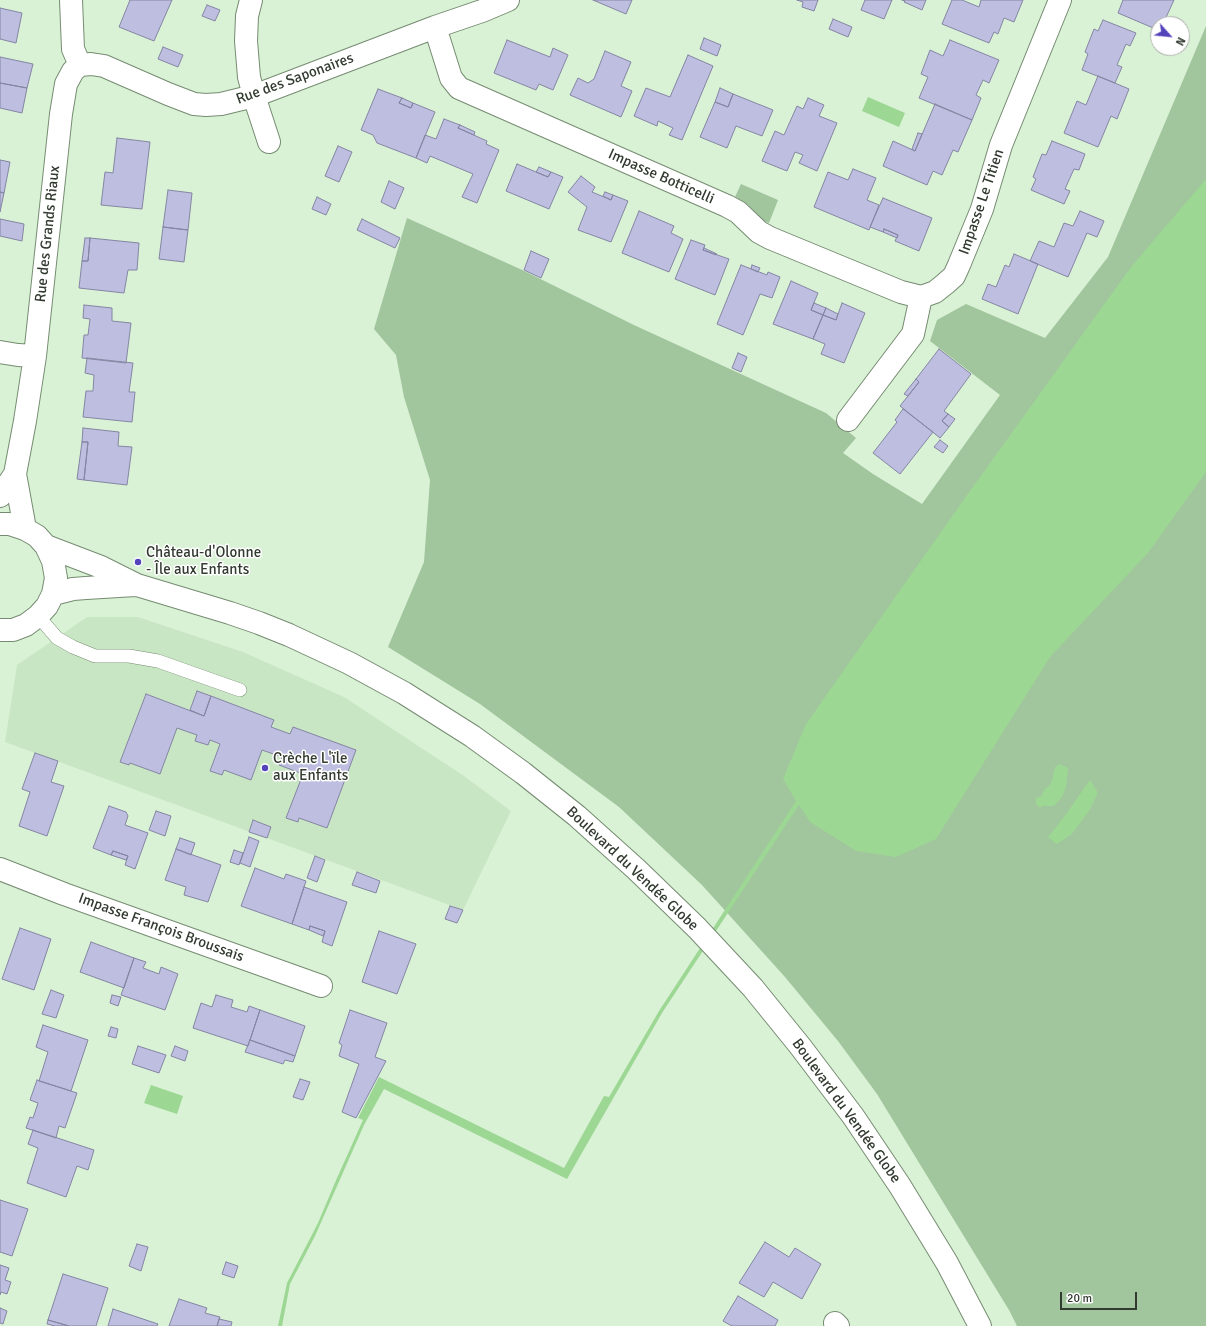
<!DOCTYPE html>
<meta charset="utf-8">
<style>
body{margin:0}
#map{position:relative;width:1206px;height:1326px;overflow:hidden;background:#d9f1d5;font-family:Signika,sans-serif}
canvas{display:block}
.north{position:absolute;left:1150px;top:16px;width:40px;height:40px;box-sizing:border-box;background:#fff;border:1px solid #adb1ac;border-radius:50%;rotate:117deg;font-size:11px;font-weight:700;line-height:16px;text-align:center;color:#323b30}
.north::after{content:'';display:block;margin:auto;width:14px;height:18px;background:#5444bc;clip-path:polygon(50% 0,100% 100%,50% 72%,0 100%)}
.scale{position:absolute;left:1060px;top:1292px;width:77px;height:18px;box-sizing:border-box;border:2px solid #323b30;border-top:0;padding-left:5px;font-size:12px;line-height:14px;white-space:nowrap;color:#323b30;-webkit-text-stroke:3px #fff;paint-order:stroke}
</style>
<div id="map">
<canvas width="1206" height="1326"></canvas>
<div class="north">N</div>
<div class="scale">20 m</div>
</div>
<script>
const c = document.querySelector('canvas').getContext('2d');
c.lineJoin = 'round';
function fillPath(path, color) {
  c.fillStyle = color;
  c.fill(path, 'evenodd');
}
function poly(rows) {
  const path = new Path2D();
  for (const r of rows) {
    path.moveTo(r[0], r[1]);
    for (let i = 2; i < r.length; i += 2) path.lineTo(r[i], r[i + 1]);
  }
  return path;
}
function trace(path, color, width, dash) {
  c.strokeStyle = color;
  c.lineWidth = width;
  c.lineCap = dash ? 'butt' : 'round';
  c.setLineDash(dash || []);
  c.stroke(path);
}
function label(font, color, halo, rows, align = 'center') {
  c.font = font + ' Signika,sans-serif';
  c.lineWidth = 3;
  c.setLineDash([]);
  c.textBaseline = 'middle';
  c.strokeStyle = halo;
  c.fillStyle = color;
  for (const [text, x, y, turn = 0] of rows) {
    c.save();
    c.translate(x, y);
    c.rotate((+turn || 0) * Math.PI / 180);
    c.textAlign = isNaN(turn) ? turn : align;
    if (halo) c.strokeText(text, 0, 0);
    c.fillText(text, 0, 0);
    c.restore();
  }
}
const built = poly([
 [87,617,138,617,243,652,344,697,464,776,511,811,463,910,5,742,17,665]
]);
const green = poly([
 [1206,26,1206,1326,1017,1326,1009,1310,877,1094,838,1041,785,977,702,885,619,807,480,704,388,647,424,562,430,480,404,397,396,355,374,329,407,218,520,269,636,326,826,413,856,438,843,453,873,474,922,504,1000,395,930,341,937,320,966,304,1045,338,1108,257],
 [741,184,778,200,769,223,764,221,747,204,735,197]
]);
const water = poly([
 [868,97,905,113,899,127,862,111],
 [1206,179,1206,472,1148,553,1050,657,936,839,896,857,856,851,810,822,799,805,662,1013,567,1179,384,1089,364,1125,315,1236,290,1284,282,1326,278,1326,287,1283,318,1223,337,1178,363,1120,358,1118,379,1077,564,1168,604,1096,609,1097,659,1011,796,801,783,779,806,724,967,495,1131,267],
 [1060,764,1068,768,1066,787,1062,797,1054,806,1042,806,1040,808,1036,804,1036,798,1041,796,1045,789,1048,787,1052,781,1055,767],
 [1090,780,1097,791,1097,795,1089,811,1072,834,1060,842,1056,844,1048,837,1064,817],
 [151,1085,183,1096,177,1114,144,1103]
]);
const building = poly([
 [130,0,172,0,154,41,119,27,130,0],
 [593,0,632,0,626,14,593,0],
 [797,0,818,0,814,11,802,7,803,2,797,0],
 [865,0,892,0,884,19,861,10,865,0],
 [902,0,926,0,922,10,904,2,905,1,902,0],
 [952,0,962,0,979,7,981,0,1023,0,1014,22,1004,18,998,34,994,32,989,43,942,24,952,0],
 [1123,0,1174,0,1163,24,1158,24,1158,30,1118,13,1123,0],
 [207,5,220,10,215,21,202,16,207,5],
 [0,8,22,13,16,43,0,39,0,8],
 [833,19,852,27,848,37,829,29,833,19],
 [1103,20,1136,33,1130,46,1126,44,1117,65,1122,67,1115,83,1082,70,1088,54,1085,52,1094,29,1098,31,1103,20],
 [704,38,721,45,717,56,700,49,704,38],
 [507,40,550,57,553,48,568,55,553,90,539,84,536,90,494,73,507,40],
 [950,40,999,60,989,83,983,80,976,95,981,98,972,120,919,98,928,77,921,74,930,50,943,56,950,40],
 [163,47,183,55,178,67,158,59,163,47],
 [605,51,631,62,621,86,632,91,621,117,570,95,578,78,588,83,594,79,605,51],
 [688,55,713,66,682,140,669,135,673,128,658,121,657,126,634,116,646,88,670,97,688,55],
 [0,57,33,64,27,88,0,83,0,57],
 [1098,76,1129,89,1117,119,1111,116,1098,147,1064,133,1077,101,1086,105,1098,76],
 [0,83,27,88,22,113,0,108,0,83],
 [720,88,733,94,728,107,715,102,720,88],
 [378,89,402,98,399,103,411,108,413,103,435,112,416,158,377,143,373,135,361,130,378,89],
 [733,94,773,110,762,136,736,126,727,148,700,137,715,102,728,107,733,94],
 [402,98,413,103,411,108,399,103,402,98],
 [808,98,824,105,819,116,837,123,817,171,799,163,803,155,795,152,787,171,762,161,775,131,784,135,797,106,803,109,808,98],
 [935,104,972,120,958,152,953,150,942,175,933,171,927,185,883,166,893,141,915,151,935,104],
 [444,119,460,125,458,128,487,141,486,144,499,150,477,203,462,197,473,174,430,156,427,163,416,158,425,135,436,139,444,119],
 [460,125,475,132,474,135,458,128,460,125],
 [918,133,922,134,915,151,912,149,918,133],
 [117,138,150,142,142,209,101,205,105,172,113,173,117,138],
 [1052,141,1085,154,1079,170,1074,169,1065,189,1070,191,1064,204,1031,190,1036,179,1033,177,1042,154,1046,155,1052,141],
 [338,146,352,152,339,182,325,176,338,146],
 [0,160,10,162,4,193,0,192,0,160],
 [517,164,548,177,551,172,563,177,549,209,506,191,517,164],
 [539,167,551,172,548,177,536,172,539,167],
 [853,169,876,178,867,200,879,205,869,230,814,207,828,172,848,180,853,169],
 [581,176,595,187,592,192,611,200,613,195,628,201,611,242,578,230,587,207,568,192,581,176],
 [389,181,404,188,395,209,381,202,389,181],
 [168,190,192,193,188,230,163,227,168,190],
 [0,192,4,193,0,212,0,192],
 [605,192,613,195,611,200,603,196,605,192],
 [317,197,331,204,326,215,312,209,317,197],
 [883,198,932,218,919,251,895,241,898,235,884,229,883,232,870,227,883,198],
 [639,211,674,226,671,233,683,239,669,272,622,253,639,211],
 [1080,211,1104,221,1097,237,1087,233,1068,277,1030,261,1039,241,1054,247,1064,223,1073,226,1080,211],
 [0,219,24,224,22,241,0,236,0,219],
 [362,219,400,238,395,248,357,230,362,219],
 [163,227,188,230,184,262,159,259,163,227],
 [884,229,898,235,897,238,883,232,884,229],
 [85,238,90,238,88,261,82,261,85,238],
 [90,238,139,243,137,270,128,270,124,293,79,288,82,261,88,261,90,238],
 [691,240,705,245,703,250,729,259,715,295,675,279,691,240],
 [704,248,717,254,716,255,703,250,704,248],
 [531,251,549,259,541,278,524,270,531,251],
 [1014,254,1038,264,1018,314,982,299,988,284,996,287,1005,265,1009,267,1014,254],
 [741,265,767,275,768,272,780,277,772,298,760,294,743,335,717,324,741,265],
 [752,265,760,268,758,272,751,269,752,265],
 [791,281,818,293,811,310,823,315,813,339,773,324,791,281],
 [814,303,826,308,823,315,811,310,814,303],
 [842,303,865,313,844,363,821,354,825,344,813,339,823,315,836,320,842,303],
 [84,305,112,308,112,321,131,323,126,363,82,358,84,335,88,335,90,319,83,318,84,305],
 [826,308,838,314,836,320,823,315,826,308],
 [939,349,971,374,944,411,948,414,942,421,949,427,940,438,900,406,919,382,916,379,939,349],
 [738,353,747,357,741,372,732,368,738,353],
 [87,358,133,363,129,392,135,392,132,422,83,417,86,391,93,391,94,375,85,373,87,358],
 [916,379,919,382,908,396,904,394,916,379],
 [903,409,933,432,900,474,873,453,897,422,895,420,903,409],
 [948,414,955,419,949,427,942,421,948,414],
 [83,428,119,432,118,446,132,447,127,485,84,480,88,442,82,442,83,428],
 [940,440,948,446,943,453,934,447,940,440],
 [82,442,88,442,84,480,77,479,82,442],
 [197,691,211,696,204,716,190,710,197,691],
 [146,694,204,716,211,696,274,720,271,727,290,734,293,727,356,750,327,828,299,818,298,822,286,818,303,774,279,765,282,757,262,750,251,780,224,770,222,775,210,771,220,744,210,740,208,745,195,741,197,735,177,728,160,774,130,763,129,765,120,762,146,694],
 [35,753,58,761,51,782,64,786,47,836,19,826,30,792,22,789,35,753],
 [109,806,126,812,128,816,125,825,148,833,135,869,125,865,128,856,113,851,111,855,93,848,109,806],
 [156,811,171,816,165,836,149,830,156,811],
 [253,820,271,827,267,838,249,832,253,820],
 [249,837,259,841,250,867,240,863,249,837],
 [180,838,195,843,191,855,176,849,180,838],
 [176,849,221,865,208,902,184,895,186,887,165,880,176,849],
 [234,850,243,853,239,865,230,862,234,850],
 [113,851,128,856,126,860,111,855,113,851],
 [315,856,325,860,317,882,307,878,315,856],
 [255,868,284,879,286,874,306,881,292,924,241,906,255,868],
 [357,872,380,881,376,893,352,885,357,872],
 [304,887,347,902,332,946,322,942,325,931,310,926,309,930,292,924,304,887],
 [450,906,463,910,457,923,445,919,450,906],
 [310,926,325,931,323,936,309,930,310,926],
 [20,928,51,939,34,990,2,979,20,928],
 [379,931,416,944,397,994,362,982,379,931],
 [91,942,134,958,124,988,80,972,91,942],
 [134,958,146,962,143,968,159,974,161,967,178,974,165,1010,121,995,134,958],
 [51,990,64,995,56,1018,42,1014,51,990],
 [112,995,121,997,118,1006,110,1003,112,995],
 [216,995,233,1000,231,1007,247,1012,249,1006,260,1010,248,1046,193,1028,201,1003,212,1007,216,995],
 [260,1010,305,1026,295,1056,250,1040,260,1010],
 [350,1010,387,1023,375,1057,386,1061,356,1118,342,1112,359,1064,339,1056,342,1045,339,1043,350,1010],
 [43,1025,88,1040,71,1091,39,1081,48,1052,36,1047,43,1025],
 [111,1027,118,1029,116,1038,108,1036,111,1027],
 [250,1040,295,1056,293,1062,285,1060,283,1064,245,1052,250,1040],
 [138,1046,166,1055,159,1073,132,1064,138,1046],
 [175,1046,188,1051,185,1061,171,1056,175,1046],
 [300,1079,310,1082,303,1100,293,1097,300,1079],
 [37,1080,77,1093,65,1128,59,1126,56,1138,26,1128,30,1117,33,1118,38,1103,30,1100,37,1080],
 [33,1130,94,1150,88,1170,77,1166,66,1197,27,1183,38,1148,28,1144,33,1130],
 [0,1200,28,1209,12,1256,0,1252,0,1200],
 [765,1242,789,1257,795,1248,821,1264,802,1299,773,1282,764,1297,739,1283,765,1242],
 [137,1244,148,1247,141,1271,129,1266,137,1244],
 [226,1262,238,1266,234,1278,222,1274,226,1262],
 [0,1265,9,1268,5,1280,11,1282,7,1294,1,1292,0,1295,0,1265],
 [63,1274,108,1288,96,1326,69,1326,48,1320,63,1274],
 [738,1296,778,1320,775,1326,732,1326,723,1321,738,1296],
 [179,1299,207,1308,205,1313,220,1317,217,1326,169,1326,179,1299],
 [0,1308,7,1311,3,1324,0,1323,0,1308],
 [113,1309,158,1324,157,1326,108,1326,113,1309],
 [219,1319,232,1322,231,1326,217,1326,219,1319],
 [48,1320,69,1326,55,1326,47,1324,48,1320]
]);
const lane = poly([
 [38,616,57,638,73,647,95,656,129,656,158,661,240,690]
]);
const street = poly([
 [71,0,73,49,80,65],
 [251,0,247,16,246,41,249,77,254,96,269,142],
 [435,27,451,78,459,88,727,206,738,212,759,232,770,238,901,292,921,297],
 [80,65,91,64,104,66,168,94,194,104,206,105,221,104,254,96,435,27,482,11,508,0],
 [0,352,18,355,35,356],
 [848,420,913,334,921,297,935,292,945,284,954,276,959,265,982,209,1001,145,1060,0],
 [0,496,15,474],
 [25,529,15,474,25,421,35,356,61,114,66,84,73,71,80,65],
 [0,869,64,894,321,986],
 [835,1323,838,1326]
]);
const secondary = poly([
 [0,524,10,524,25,529,37,536,46,546,53,561,56,578,53,594,47,606,38,616,26,625,13,630,0,630],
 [46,546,101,567,137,585,230,613,259,623,289,635,349,663,404,693,472,736,523,773,577,816,636,869,697,928,753,988,800,1046,853,1116,900,1186,947,1263,980,1326],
 [53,594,73,589,86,588,135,585]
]);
const markers = [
 [138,562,4,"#5444bc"],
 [265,768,4,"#5444bc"]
];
const streetNames = [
 ["Rue des Saponaires",295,79,-20],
 ["Impasse Botticelli",661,177,24],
 ["Impasse Le Titien",982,202,-71],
 ["Rue des Grands Riaux",48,234,-84],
 ["Boulevard du Vendée Globe",632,869,43],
 ["Impasse François Broussais",161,928,20],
 ["Boulevard du Vendée Globe",846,1111,54]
];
const poiNames = [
 ["Château-d'Olonne",146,553],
 ["- Île aux Enfants",146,570],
 ["Crèche L'ïle",273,759],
 ["aux Enfants",273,776]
];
fillPath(built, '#c9e6c4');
fillPath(green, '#a1c59c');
fillPath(water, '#9dd794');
fillPath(building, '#bebfe0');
trace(building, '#8485a3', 1);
trace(lane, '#768c72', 14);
trace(street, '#768c72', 24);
trace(secondary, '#768c72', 24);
trace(lane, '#fff', 13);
trace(street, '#fff', 22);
trace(secondary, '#fff', 22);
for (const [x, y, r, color] of markers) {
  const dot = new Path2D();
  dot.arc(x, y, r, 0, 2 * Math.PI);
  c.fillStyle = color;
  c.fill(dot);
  trace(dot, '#fff', 1.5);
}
label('15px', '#323b30', '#fff', streetNames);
label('15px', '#323b30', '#fff', poiNames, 'left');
</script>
